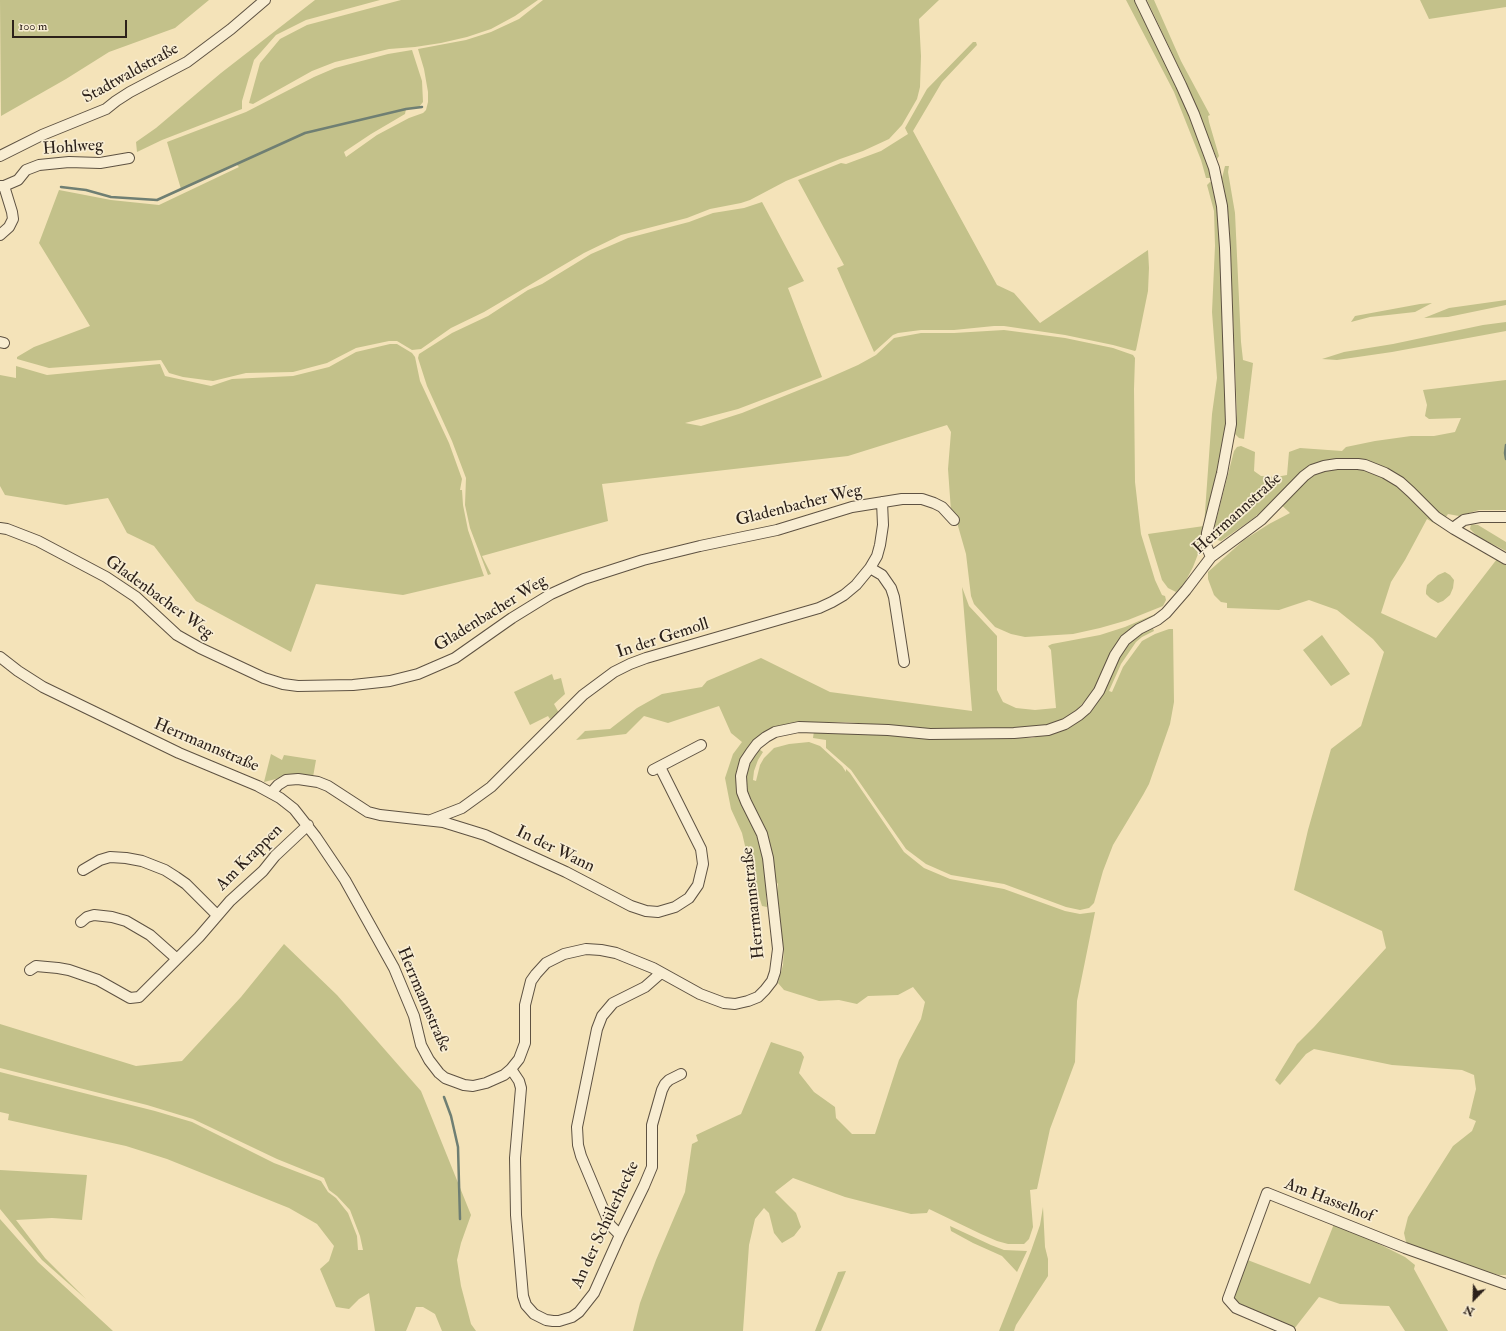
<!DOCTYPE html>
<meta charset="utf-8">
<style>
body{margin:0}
#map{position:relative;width:1506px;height:1331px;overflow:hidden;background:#f4e3b9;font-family:"IM FELL Double Pica",serif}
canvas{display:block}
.north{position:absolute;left:1454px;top:1279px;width:40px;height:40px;-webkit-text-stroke:3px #f8edd2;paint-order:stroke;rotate:203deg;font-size:11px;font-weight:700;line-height:16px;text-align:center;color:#2c211a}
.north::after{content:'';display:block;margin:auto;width:14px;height:18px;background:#2c211a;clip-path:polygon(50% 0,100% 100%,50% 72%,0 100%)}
.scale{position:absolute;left:12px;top:20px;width:115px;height:18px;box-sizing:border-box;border:2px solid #2c211a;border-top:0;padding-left:5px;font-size:12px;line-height:14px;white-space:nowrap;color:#2c211a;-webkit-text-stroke:3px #f8edd2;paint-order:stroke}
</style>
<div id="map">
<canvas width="1506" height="1331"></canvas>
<div class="north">N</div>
<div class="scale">100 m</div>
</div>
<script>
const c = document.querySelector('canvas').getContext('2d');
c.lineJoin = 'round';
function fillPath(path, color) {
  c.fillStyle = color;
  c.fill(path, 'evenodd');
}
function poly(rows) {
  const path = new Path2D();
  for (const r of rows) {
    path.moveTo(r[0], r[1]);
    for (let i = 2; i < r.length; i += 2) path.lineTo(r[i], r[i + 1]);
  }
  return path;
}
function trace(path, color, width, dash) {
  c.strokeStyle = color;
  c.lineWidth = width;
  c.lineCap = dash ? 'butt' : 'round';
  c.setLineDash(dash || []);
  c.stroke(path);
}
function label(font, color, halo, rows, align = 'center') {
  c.font = font + ' "IM FELL Double Pica",serif';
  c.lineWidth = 3.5;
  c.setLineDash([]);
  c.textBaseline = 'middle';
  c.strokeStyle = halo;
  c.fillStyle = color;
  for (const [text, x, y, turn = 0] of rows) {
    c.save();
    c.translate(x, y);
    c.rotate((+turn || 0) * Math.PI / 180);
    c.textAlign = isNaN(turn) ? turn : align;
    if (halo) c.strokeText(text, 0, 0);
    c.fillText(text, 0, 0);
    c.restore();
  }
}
const green = poly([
 [0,0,209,0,175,28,109,52,66,79,1,116],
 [315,0,380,0,306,20,276,35,254,60,242,101,242,109,162,140,137,152,136,142,156,128,221,73],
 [401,0,538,0,515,16,491,29,467,37,441,43,415,47,389,49,335,62,312,71,253,104,249,103,260,63,280,39,307,25],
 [543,0,939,0,919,19,921,56,920,87,917,99,902,125,889,139,863,151,840,159,786,181,750,200,741,203,710,209,687,218,621,235,584,253,484,312,451,328,421,349,412,350,397,341,389,341,356,348,327,363,293,372,246,373,213,381,183,377,169,373,161,360,49,368,17,359,17,357,34,347,90,326,39,243,59,190,111,200,159,205,239,167,236,164,181,189,167,142,246,112,314,77,335,68,388,54,412,50,422,81,423,102,419,107,406,109,405,114,371,134,344,152,346,157,377,135,409,118,423,113,426,110,428,102,428,92,424,69,418,49,466,40,491,32,519,19],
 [1126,0,1137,0,1197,129,1211,173,1211,178,1206,178,1201,160,1174,92],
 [1147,0,1154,0,1181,61,1210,115,1208,116,1209,122,1219,156,1217,159,1189,89],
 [1420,0,1506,0,1506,7,1429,19],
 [973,42,976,42,977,45,942,82,913,131,997,285,1014,293,1040,323,1148,250,1149,268,1148,291,1136,350,1135,351,1113,345,1065,335,1004,326,994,326,954,330,921,330,898,333,893,335,874,352,837,268,844,265,798,180,841,163,846,164,881,151,908,134,905,128,927,89],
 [1225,166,1229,166,1228,172,1235,213,1241,342,1243,360,1253,363,1244,439,1239,438,1235,434,1237,414,1230,242,1228,212,1222,178],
 [1210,182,1215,183,1220,211,1228,424,1200,549,1193,567,1184,584,1176,592,1168,588,1162,580,1148,534,1204,526,1212,414,1217,378,1212,312,1215,246,1214,211,1207,185],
 [762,202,804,281,788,288,822,377,738,409,685,423,701,426,742,413,824,380,858,365,876,355,894,338,921,333,954,333,1004,330,1065,338,1113,348,1133,355,1135,358,1134,389,1135,482,1141,534,1155,580,1162,595,1165,596,1166,600,1163,606,1128,620,1100,628,1073,634,1025,637,1011,634,995,627,974,604,971,596,966,554,956,519,951,511,948,469,951,432,947,425,848,456,602,484,608,521,482,556,491,574,488,575,470,528,465,505,466,478,452,441,427,386,418,358,419,354,452,333,488,316,528,290,542,284,591,254,628,238,689,222,713,213,744,208],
 [1506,300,1506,305,1448,317,1424,318,1449,308],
 [1432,303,1415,312,1370,317,1351,322,1355,316,1420,304],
 [1506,322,1506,331,1392,352,1337,360,1322,359,1344,352,1393,344,1483,325],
 [390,344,397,344,412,353,415,357,420,381,449,443,462,479,460,490,462,490,463,505,468,530,484,576,403,595,316,584,291,652,196,601,154,546,127,533,108,498,66,505,5,495,0,486,0,375,16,378,16,366,47,375,160,364,165,376,211,386,232,379,293,376,329,367,356,352],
 [1506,380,1506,510,1479,510,1459,516,1448,514,1439,526,1427,519,1405,560,1391,582,1381,613,1436,638,1497,559,1506,564,1506,1275,1499,1275,1476,1269,1408,1244,1406,1242,1404,1233,1408,1217,1453,1146,1472,1131,1476,1121,1469,1118,1476,1089,1474,1075,1462,1070,1392,1065,1314,1049,1306,1054,1280,1085,1275,1080,1297,1044,1314,1027,1386,948,1382,931,1294,890,1308,830,1331,749,1361,726,1384,652,1373,639,1337,610,1309,600,1279,610,1227,608,1227,603,1221,602,1214,595,1208,579,1208,572,1244,540,1269,524,1290,513,1275,499,1254,518,1221,541,1214,539,1213,533,1234,451,1237,447,1241,446,1255,452,1254,471,1261,476,1276,477,1287,475,1289,452,1300,448,1342,451,1346,447,1375,441,1411,436,1434,436,1455,432,1461,418,1429,419,1425,416,1427,405,1423,390],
 [1471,524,1478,525,1506,542,1506,551,1478,537,1470,529],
 [1445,572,1450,575,1454,580,1453,588,1450,595,1443,601,1438,603,1430,598,1426,594,1426,591,1427,585,1438,575],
 [962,587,969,606,997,636,997,690,1003,702,1016,708,1035,710,1056,708,1051,650,1048,646,1052,644,1100,635,1125,627,1160,612,1160,613,1124,634,1111,651,1094,691,1074,713,1053,724,1034,729,924,728,845,722,827,722,773,728,764,732,754,741,736,777,737,791,756,834,763,858,767,886,766,894,767,907,762,906,750,867,742,833,731,809,725,778,733,754,742,742,731,733,719,706,668,723,644,716,626,734,576,740,585,731,610,729,637,708,662,694,702,687,707,681,761,658,830,692,972,711],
 [1152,626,1154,631,1142,637,1136,642,1121,664,1109,691,1112,692,1123,667,1142,641,1155,634,1169,629,1173,629,1174,702,1170,724,1149,784,1143,795,1113,845,1103,871,1094,903,1089,908,1080,910,1066,907,1004,884,951,875,926,864,906,849,851,770,826,748,826,740,813,738,814,731,849,732,930,739,1032,738,1064,729,1114,665,1127,643],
 [1322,635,1350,674,1331,686,1303,650],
 [552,674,554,680,561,678,565,694,554,704,559,713,550,719,548,716,530,725,514,692],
 [809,742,820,746,842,766,846,772,846,769,850,773,904,852,924,868,950,879,1004,889,1065,911,1080,914,1095,912,1077,1001,1075,1062,1050,1129,1037,1189,1030,1190,1033,1227,1029,1239,1024,1244,1008,1244,997,1241,981,1234,929,1209,927,1213,911,1214,845,1197,793,1178,775,1192,796,1213,801,1227,794,1236,782,1243,774,1233,769,1213,764,1208,755,1219,749,1245,743,1331,633,1331,640,1303,656,1260,685,1192,692,1144,698,1141,696,1135,741,1114,771,1042,801,1052,804,1057,799,1073,814,1092,835,1107,836,1118,852,1134,875,1134,899,1060,921,1019,925,1002,913,987,898,995,868,996,857,1004,839,1000,819,1001,784,990,778,983,783,965,784,949,776,903,778,884,772,876,748,800,745,775,752,758,759,749,763,752,758,760,754,771,753,780,756,781,760,765,764,758,774,748,789,744],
 [271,754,282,760,284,755,316,760,313,777,288,776,264,782],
 [284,944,337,995,421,1091,471,1215,461,1243,457,1260,461,1286,471,1324,476,1331,442,1331,435,1314,423,1307,416,1307,406,1331,375,1331,369,1293,359,1299,349,1309,336,1307,320,1269,329,1261,334,1246,317,1224,289,1208,167,1159,126,1146,8,1120,9,1114,0,1112,0,1072,155,1111,192,1122,274,1163,321,1181,328,1192,336,1198,348,1213,357,1236,358,1250,363,1250,360,1236,350,1210,337,1196,329,1190,324,1178,277,1159,193,1119,147,1105,0,1068,0,1024,136,1066,182,1061,241,997],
 [0,1170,87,1175,82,1220,52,1218,16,1220,45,1258,86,1299,42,1260,0,1209],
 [1043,1207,1045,1247,1048,1259,1048,1276,1016,1325,1014,1331,999,1331,1031,1251,1040,1225],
 [0,1219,38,1262,113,1331,0,1331],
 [1334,1224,1361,1235,1405,1257,1415,1265,1414,1269,1448,1331,1405,1331,1389,1306,1340,1304,1319,1297,1294,1329,1250,1312,1234,1300,1233,1295,1245,1259,1310,1284],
 [950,1226,991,1245,1004,1250,1027,1251,1017,1272,1002,1256,973,1243,951,1231],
 [846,1271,821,1331,815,1331,838,1272]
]);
const stream = poly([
 [61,187,86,190,111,197,157,200,305,133,406,109,422,107],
 [1506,445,1505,453,1506,459],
 [444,1097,451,1116,458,1147,460,1219]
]);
const minor = poly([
 [1140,0,1181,85,1194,114,1214,168,1222,206,1225,248,1231,424,1222,473,1207,533,1206,545,1211,557],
 [0,156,42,135,106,109,116,101,130,92,187,62,231,29,265,0],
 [0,186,4,186,18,180,26,170,39,165,69,162,100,163,129,158],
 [0,235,9,227,13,219,12,212,4,186],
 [0,342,4,343],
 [0,528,7,529,38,541,106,577,136,597,177,635,200,648,264,678,283,684,298,686,353,685,390,681,418,674,455,658,512,618,551,594,584,579,643,560,700,546,777,530,852,507,902,499,922,499,934,503,942,507,954,520],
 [1454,529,1457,525,1464,520,1480,517,1506,517],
 [870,568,882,575,891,588,894,597,904,662],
 [0,657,18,671,43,687,179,753,258,786,280,798,294,809,316,837,345,880,394,968,414,1016,421,1045,429,1060,439,1073,445,1078,464,1085,473,1086,486,1083,504,1075,511,1069,519,1059,525,1043,525,1005,531,981,536,974,546,963,564,954,586,949,601,950,616,953,653,968,700,994,724,1003,735,1004,748,1001,758,997,765,990,772,981,775,972,778,949,768,858,762,834,746,802,742,792,741,776,745,761,751,752,757,744,766,737,775,732,799,727,888,730,930,734,1014,733,1048,730,1065,724,1079,715,1086,709,1099,691,1115,655,1125,640,1139,629,1157,620,1166,613,1186,590,1211,557,1261,520,1304,476,1312,470,1324,466,1337,464,1358,464,1365,465,1385,473,1400,482,1411,492,1436,517,1454,529,1506,559],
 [653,770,701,745],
 [271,793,278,785,286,780,298,779,318,782,328,786,368,812,380,815,443,822,485,835,566,872,631,906,646,911,658,912,675,907,689,898,698,885,703,864,701,849,660,767],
 [431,820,462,808,491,787,583,695,614,672,630,664,646,658,819,608,832,602,844,595,856,585,870,568,877,556,880,545,883,525,882,502],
 [83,870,100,860,110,857,126,858,142,861,165,870,176,877,186,884,217,915],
 [81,922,87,917,94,915,112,917,126,921,150,935,177,959],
 [30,970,36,966,58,968,69,970,98,980,130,998,139,997,199,937,230,901,263,871,275,856,308,825],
 [511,1069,519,1081,521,1088,515,1158,516,1215,523,1296,526,1305,534,1314,546,1320,553,1321,559,1321,572,1317,579,1312,594,1293,620,1235,644,1186,652,1167,652,1125,662,1090,665,1084,669,1080,681,1074],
 [620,1235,610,1225,581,1156,578,1145,577,1127,597,1029,602,1016,613,1003,645,987,661,973],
 [1290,1331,1236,1308,1228,1299,1267,1193,1405,1248,1506,1284]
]);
const streetNames = [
 ["Stadtwaldstraße",131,74,-29],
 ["Hohlweg",73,148,-4],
 ["Gladenbacher Weg",799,506,-14],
 ["Herrmannstraße",1238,514,-42],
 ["Gladenbacher Weg",159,598,36],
 ["Gladenbacher Weg",491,614,-32],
 ["In der Gemoll",663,639,-18],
 ["Herrmannstraße",206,746,23],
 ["In der Wann",555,850,26],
 ["Am Krappen",250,858,-45],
 ["Herrmannstraße",754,903,-96],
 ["Herrmannstraße",423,1000,67],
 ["Am Hasselhof",1329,1201,21],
 ["An der Schülerhecke",606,1225,-65]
];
fillPath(green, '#c3c18a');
trace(stream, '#6f7f73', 2.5);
trace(minor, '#5e5242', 12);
trace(minor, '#f8edd2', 10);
label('17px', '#2c211a', '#f8edd2', streetNames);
</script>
